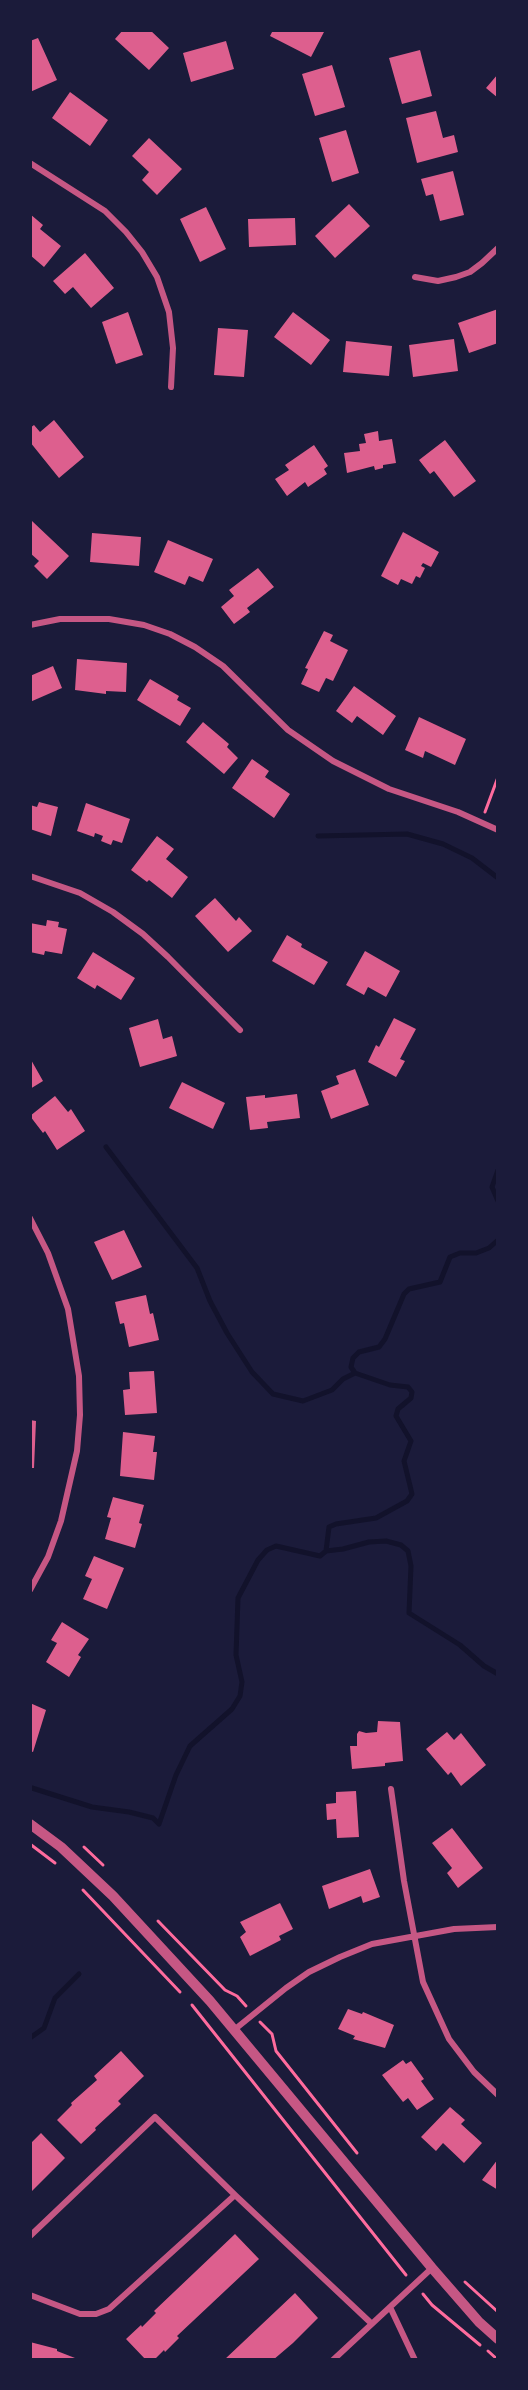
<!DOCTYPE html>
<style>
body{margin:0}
#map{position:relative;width:528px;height:2390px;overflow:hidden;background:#1b1b3a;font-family:"DejaVu Sans",sans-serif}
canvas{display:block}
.frame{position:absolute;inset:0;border:32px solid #1b1b3a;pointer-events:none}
</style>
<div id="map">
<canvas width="528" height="2390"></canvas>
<div class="frame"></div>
</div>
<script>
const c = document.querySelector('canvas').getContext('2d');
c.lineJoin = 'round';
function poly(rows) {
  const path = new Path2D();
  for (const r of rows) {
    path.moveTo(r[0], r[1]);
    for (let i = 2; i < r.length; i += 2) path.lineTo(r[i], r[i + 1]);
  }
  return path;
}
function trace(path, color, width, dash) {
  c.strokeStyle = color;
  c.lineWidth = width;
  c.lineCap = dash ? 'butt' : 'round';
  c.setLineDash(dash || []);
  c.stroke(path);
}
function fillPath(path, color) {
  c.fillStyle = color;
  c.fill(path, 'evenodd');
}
const stream = poly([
 [318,836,407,834,443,844,472,858,498,878],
 [106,1147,197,1268,210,1301,227,1333,252,1372,273,1394,303,1401,332,1390,343,1379,355,1373],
 [498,1170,492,1187,498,1201],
 [326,1551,343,1549,369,1542,386,1541,401,1545,408,1551,411,1566,409,1613,460,1645,484,1666,498,1674],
 [32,1788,92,1807,129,1812,153,1818,159,1824,176,1775,190,1746,232,1709,240,1696,242,1682,236,1655,238,1598,258,1560,267,1550,276,1546,320,1556,326,1551,329,1527,336,1524,376,1518,407,1501,412,1494,404,1461,411,1441,396,1416,398,1409,411,1398,412,1392,408,1387,390,1385,355,1373,351,1367,353,1358,359,1352,379,1347,385,1339,404,1294,409,1289,440,1282,450,1257,460,1253,476,1253,489,1248,498,1240],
 [30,2038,44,2028,55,1998,79,1974]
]);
const building = poly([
 [123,30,150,30,169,48,149,70,115,39],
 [273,30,325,30,311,57,270,36],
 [38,38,57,80,30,92,30,41],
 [226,41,234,69,191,82,183,53],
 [420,50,432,96,402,104,389,58],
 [332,65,345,107,315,116,302,74],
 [498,74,498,98,486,88],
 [70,92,108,120,90,146,52,118],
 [436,111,443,138,454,135,458,152,417,163,406,118],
 [346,130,359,173,332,182,319,138],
 [149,138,182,169,157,195,142,180,149,172,132,156],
 [453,171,464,215,440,221,433,194,426,196,421,179],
 [349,204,370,226,335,258,315,236],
 [206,207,226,249,200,262,180,219],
 [30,214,43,225,40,229,61,246,44,267,30,255],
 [295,218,296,245,249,247,248,219],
 [85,253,114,288,91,308,73,287,65,294,53,281],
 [498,309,498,343,469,353,458,323],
 [128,312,143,355,116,364,102,322],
 [293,312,330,340,311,365,274,337],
 [218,328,248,330,244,377,214,375],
 [454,339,458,371,413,377,409,345],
 [346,341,392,346,389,376,343,372],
 [54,420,84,457,59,478,30,442,30,428,34,425,40,432],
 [378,431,379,441,392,439,396,463,383,465,383,468,375,470,374,466,347,473,344,453,360,451,359,444,366,443,364,434],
 [445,440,476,481,454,497,434,471,430,474,419,460],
 [314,445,328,466,324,469,327,474,308,487,305,482,287,496,275,479,289,470,285,465],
 [32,521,69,556,47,579,34,566,39,561,30,553,30,523],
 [403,532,439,552,431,567,423,563,421,566,425,568,420,578,416,576,412,584,401,579,398,585,381,576],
 [92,533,141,537,139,566,90,562],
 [168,540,213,559,203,582,189,576,185,585,154,572],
 [258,568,274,587,247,608,250,612,234,624,221,607,234,596,229,590],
 [324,631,333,635,330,641,348,650,333,681,326,678,319,692,301,684,308,669,305,668],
 [77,659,127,663,126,692,106,691,106,694,75,690],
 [53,666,62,688,30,702,30,676],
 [150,679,179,696,177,700,191,708,180,726,137,700],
 [354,686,396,716,383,735,357,716,352,723,336,711],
 [419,717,466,739,455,765,425,751,423,758,405,750],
 [203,722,229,744,227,747,238,758,224,774,186,742],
 [252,759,269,771,265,777,290,794,274,818,232,788],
 [39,802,58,807,51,836,30,829,30,805,37,807],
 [86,803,130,819,122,843,113,840,111,845,101,841,103,836,95,833,94,837,77,831],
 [157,836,174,849,166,859,188,877,172,898,149,880,147,882,131,870],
 [215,898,236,921,239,917,252,931,228,952,195,916],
 [47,920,59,922,58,927,67,929,62,954,45,951,44,955,30,952,30,923,46,926],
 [287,935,302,944,301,947,328,962,314,985,272,961],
 [365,951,400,971,386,997,368,987,364,995,346,985],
 [93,952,135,978,121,1000,97,985,95,989,77,978],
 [394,1018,416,1029,400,1059,405,1061,396,1077,368,1062,376,1045,379,1047],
 [158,1019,163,1039,172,1036,177,1056,140,1067,129,1028],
 [30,1058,43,1081,30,1089],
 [355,1069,369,1105,331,1119,321,1091,339,1084,336,1076],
 [182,1082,225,1103,213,1129,169,1108],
 [297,1094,300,1118,267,1122,268,1128,250,1130,246,1097,265,1095,265,1098],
 [55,1096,68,1112,71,1109,85,1131,57,1150,45,1131,43,1133,30,1116],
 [124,1230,142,1267,112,1280,94,1242],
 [146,1295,150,1314,153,1313,159,1340,129,1347,124,1323,120,1324,115,1302],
 [154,1371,157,1413,125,1415,123,1390,130,1389,129,1372],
 [30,1420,36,1421,34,1468,30,1468],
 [123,1432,155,1436,153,1452,157,1452,154,1480,120,1476],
 [113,1497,144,1505,139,1523,142,1524,135,1548,105,1539,111,1518,107,1517],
 [94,1556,124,1568,107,1609,83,1599,92,1579,85,1576],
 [62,1622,89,1639,78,1655,81,1657,69,1677,46,1662,57,1643,51,1640],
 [30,1703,46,1710,33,1752,30,1751],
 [378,1721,400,1722,403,1761,385,1763,385,1766,352,1769,350,1746,357,1746,357,1734,359,1731,366,1733,377,1732],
 [447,1732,454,1740,461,1733,486,1765,461,1786,451,1772,448,1775,426,1749],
 [356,1791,359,1837,337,1838,336,1819,327,1820,326,1804,336,1803,336,1792],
 [452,1828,483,1868,458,1888,447,1873,452,1868,432,1843],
 [370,1869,380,1897,363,1903,361,1896,329,1909,322,1886],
 [280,1903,293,1929,279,1936,281,1940,250,1956,240,1937,246,1932,240,1922],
 [348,2009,362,2014,363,2012,394,2025,385,2048,353,2039,355,2036,338,2029],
 [121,2051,144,2076,118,2101,121,2104,95,2128,96,2130,81,2144,57,2120,72,2105,71,2103,97,2080,94,2076],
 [403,2060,406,2064,411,2061,424,2079,421,2081,434,2099,417,2110,408,2098,403,2102,382,2075],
 [450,2107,465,2120,461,2124,482,2143,464,2163,443,2143,436,2151,421,2137],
 [41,2133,65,2158,30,2193,30,2144],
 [498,2159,498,2190,482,2180],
 [235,2234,259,2259,177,2336,179,2338,165,2352,164,2350,154,2360,146,2360,126,2339,141,2325,142,2327,156,2313,154,2311],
 [295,2293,318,2318,293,2343,273,2360,224,2360],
 [30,2342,57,2349,57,2351,75,2358,74,2360,30,2360]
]);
const path = poly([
 [485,812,498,777],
 [30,1844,55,1863],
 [84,1847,103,1865],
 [83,1890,180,1992],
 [158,1921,225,1990,237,1996,246,2006],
 [192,2005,406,2275],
 [260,2022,272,2034,276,2051,357,2153],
 [465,2282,498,2312],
 [423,2294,432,2305,480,2345],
 [488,2351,498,2360]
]);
const minor = poly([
 [30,163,105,211,126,232,142,252,157,277,169,312,173,348,171,387],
 [415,277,438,281,456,277,470,272,482,263,498,248],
 [30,625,60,619,109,619,144,625,170,634,195,647,223,666,288,730,333,761,389,789,458,812,498,830],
 [30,876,80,893,113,912,143,934,168,957,240,1030],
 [30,1218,48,1253,68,1309,79,1376,80,1415,77,1451,61,1521,48,1557,30,1590],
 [391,1789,404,1881,423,1982,449,2039,474,2072,498,2095],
 [234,2030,286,1988,309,1972,340,1957,372,1944,454,1929,498,1927],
 [235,2195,372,2324],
 [30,2236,155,2117,235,2195,109,2309,96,2314,80,2314,30,2295],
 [390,2307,415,2360],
 [333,2360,432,2268]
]);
const tertiary = poly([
 [30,1824,61,1847,113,1896,210,2001,432,2268,479,2322,498,2339]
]);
trace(stream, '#12122b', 5);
fillPath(building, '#dd5f8e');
trace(path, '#ff6b9d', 3);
trace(minor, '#c65784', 6);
trace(tertiary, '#c65784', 10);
</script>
